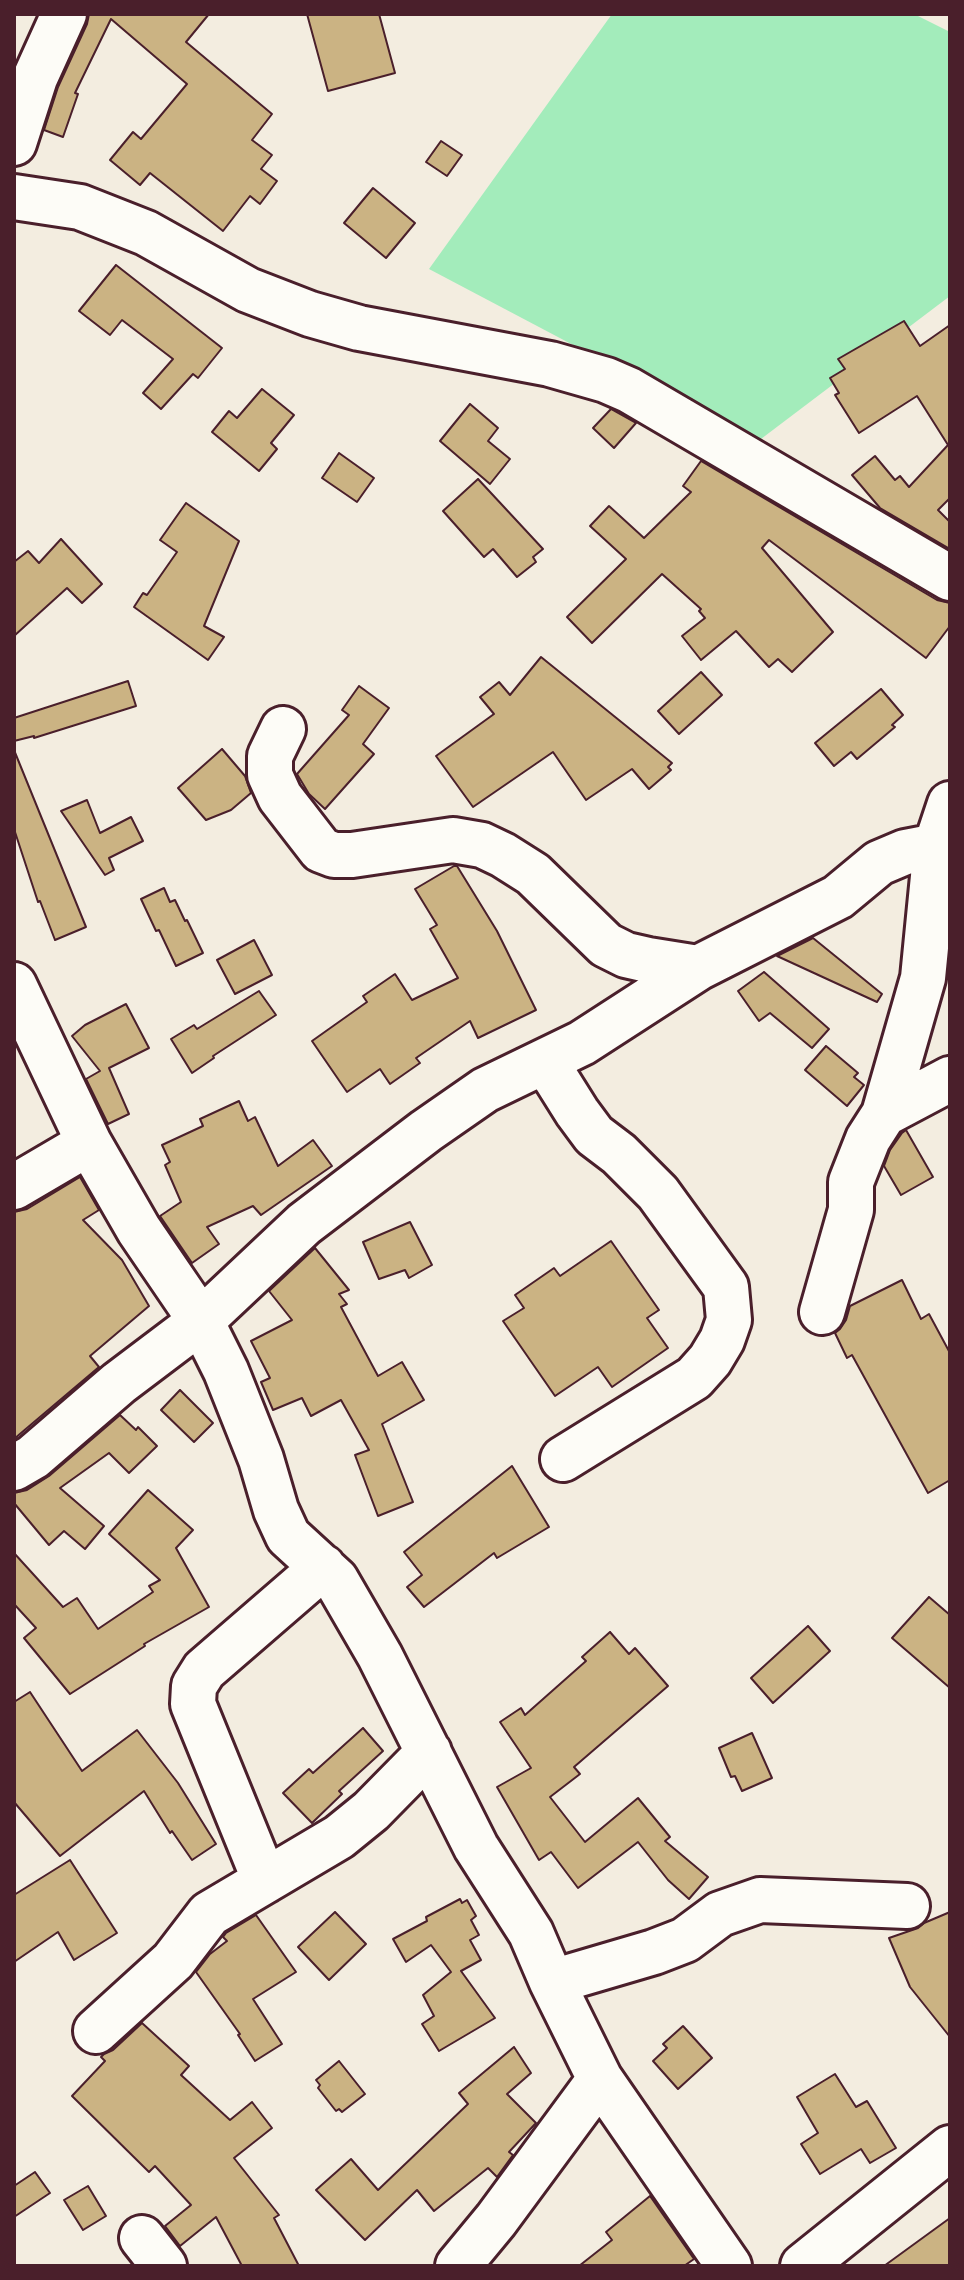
<!DOCTYPE html>
<style>
body{margin:0}
#map{position:relative;width:964px;height:2280px;overflow:hidden;background:#f3ede0;font-family:"Gochi Hand",sans-serif}
canvas{display:block}
.frame{position:absolute;inset:0;border:16px solid #4a1f2b;pointer-events:none}
</style>
<div id="map">
<canvas width="964" height="2280"></canvas>
<div class="frame"></div>
</div>
<script>
const c = document.querySelector('canvas').getContext('2d');
c.lineJoin = 'round';
function fillPath(path, color) {
  c.fillStyle = color;
  c.fill(path, 'evenodd');
}
function poly(rows) {
  const path = new Path2D();
  for (const r of rows) {
    path.moveTo(r[0], r[1]);
    for (let i = 2; i < r.length; i += 2) path.lineTo(r[i], r[i + 1]);
  }
  return path;
}
function trace(path, color, width, dash) {
  c.strokeStyle = color;
  c.lineWidth = width;
  c.lineCap = dash ? 'butt' : 'round';
  c.setLineDash(dash || []);
  c.stroke(path);
}
const green = poly([
 [612,14,914,14,950,32,950,296,757,442,429,269]
]);
const building = poly([
 [89,14,209,14,186,42,272,114,252,140,272,155,261,169,277,181,260,204,250,196,223,231,150,173,140,185,110,160,133,132,141,139,187,84,111,19,75,93,78,94,63,137,44,130,58,87,87,24,89,14],
 [307,14,379,14,395,73,328,91,307,14],
 [441,141,462,155,447,176,426,162,441,141],
 [373,188,415,223,386,258,344,223,373,188],
 [116,265,222,348,198,378,193,374,161,409,143,393,173,359,122,320,110,335,79,311,116,265],
 [904,321,920,346,950,325,950,498,938,510,950,522,950,549,880,508,852,475,875,456,895,480,900,476,909,487,948,445,917,396,859,433,835,395,839,393,830,378,845,369,838,359,904,321],
 [262,389,294,415,271,443,277,449,259,471,212,432,229,411,237,418,262,389],
 [470,404,498,428,488,441,510,459,490,484,440,441,470,404],
 [611,409,636,423,614,448,593,428,611,409],
 [339,453,374,478,357,502,322,478,339,453],
 [701,461,937,600,950,603,950,626,926,658,769,540,762,548,833,632,792,672,778,659,769,667,736,631,701,660,682,636,705,618,699,611,701,609,662,574,592,643,567,617,626,559,590,526,609,506,644,538,691,492,683,486,701,461],
 [478,479,543,549,533,557,536,562,517,577,493,549,484,557,443,511,478,479],
 [186,503,239,541,204,626,224,637,208,660,134,607,143,593,147,595,177,552,160,540,186,503],
 [61,539,102,584,82,603,67,588,14,636,14,562,28,551,39,563,61,539],
 [541,657,672,763,668,767,671,770,649,789,632,769,586,800,553,752,473,807,436,756,494,714,480,697,499,682,510,695,541,657],
 [701,672,722,695,679,734,658,711,701,672],
 [128,681,136,706,34,738,34,736,14,741,14,718,128,681],
 [359,686,389,708,363,744,374,754,325,809,309,794,297,774,349,715,342,710,359,686],
 [881,689,903,715,892,725,895,727,857,759,851,752,834,766,815,743,881,689],
 [222,749,245,776,251,793,231,810,206,820,178,788,222,749],
 [14,750,86,927,55,940,40,901,38,902,14,829,14,750],
 [87,800,100,833,131,817,143,841,109,858,114,870,105,875,61,811,87,800],
 [454,866,457,866,497,931,536,1010,478,1038,470,1021,416,1058,420,1063,390,1084,380,1069,347,1092,312,1041,367,1002,363,996,395,974,412,1000,458,978,430,929,437,925,415,889,454,866],
 [164,888,170,902,175,900,185,921,187,920,203,953,176,966,159,930,156,931,141,899,164,888],
 [813,938,882,994,877,1002,777,956,813,938],
 [254,940,272,975,235,994,217,960,254,940],
 [764,972,829,1029,812,1048,770,1013,759,1021,738,991,764,972],
 [259,991,276,1015,213,1056,214,1058,192,1073,171,1039,194,1025,197,1029,259,991],
 [126,1004,149,1048,109,1068,129,1114,108,1124,86,1079,100,1071,72,1036,85,1025,126,1004],
 [826,1046,858,1073,854,1077,864,1085,847,1106,805,1070,826,1046],
 [239,1101,248,1121,255,1117,278,1166,313,1140,332,1166,261,1215,253,1206,207,1227,219,1244,192,1263,160,1216,181,1202,165,1165,170,1162,162,1145,203,1126,200,1119,239,1101],
 [906,1130,933,1177,901,1195,884,1166,890,1150,902,1133,906,1130],
 [80,1177,99,1210,83,1220,122,1260,149,1306,90,1356,99,1367,14,1439,14,1212,27,1209,80,1177],
 [410,1222,432,1265,409,1278,405,1270,379,1279,363,1242,410,1222],
 [611,1241,659,1310,647,1318,668,1348,612,1387,598,1367,555,1396,503,1321,524,1308,515,1295,554,1268,560,1276,611,1241],
 [315,1248,349,1290,339,1294,347,1304,341,1307,378,1376,402,1362,424,1400,382,1424,413,1502,378,1516,355,1455,369,1450,341,1400,311,1416,302,1398,273,1410,261,1382,270,1378,251,1341,292,1320,269,1291,315,1248],
 [902,1280,921,1319,929,1314,950,1353,950,1480,928,1493,852,1355,847,1358,835,1333,840,1329,846,1320,850,1306,902,1280],
 [180,1390,213,1423,194,1442,161,1410,180,1390],
 [120,1415,136,1430,138,1427,157,1446,129,1473,109,1453,60,1488,104,1526,85,1549,64,1531,49,1545,14,1503,14,1493,27,1490,49,1476,120,1415],
 [512,1466,549,1527,497,1558,494,1553,424,1607,407,1587,422,1575,404,1552,512,1466],
 [148,1490,193,1530,176,1548,209,1607,144,1644,145,1646,70,1694,24,1638,36,1628,14,1604,14,1553,63,1607,77,1598,98,1629,153,1592,149,1586,160,1580,109,1534,148,1490],
 [929,1597,950,1615,950,1688,892,1638,929,1597],
 [808,1626,830,1651,773,1703,751,1678,808,1626],
 [610,1632,629,1654,635,1648,668,1686,574,1767,580,1774,550,1797,585,1842,638,1798,670,1837,665,1841,708,1877,689,1899,668,1880,638,1842,578,1888,551,1852,539,1860,497,1787,531,1768,500,1722,521,1708,525,1715,586,1661,582,1657,610,1632],
 [30,1692,82,1771,137,1730,178,1783,216,1844,192,1860,172,1831,170,1833,144,1791,60,1856,14,1802,14,1702,30,1692],
 [363,1728,383,1751,339,1791,342,1794,312,1823,283,1793,309,1769,313,1773,363,1728],
 [752,1733,772,1778,742,1791,735,1776,731,1777,719,1748,752,1733],
 [70,1860,117,1933,74,1960,58,1932,14,1962,14,1895,70,1860],
 [460,1899,462,1903,467,1900,476,1916,471,1920,479,1935,470,1940,481,1960,461,1971,495,2018,439,2051,422,2024,434,2016,423,1995,451,1972,431,1945,406,1962,393,1939,427,1921,426,1917,460,1899],
 [335,1912,366,1944,329,1980,298,1947,335,1912],
 [950,1912,950,2037,910,1987,889,1938,918,1928,924,1923,950,1912],
 [256,1915,296,1972,253,1999,282,2044,255,2061,238,2035,240,2034,196,1972,210,1954,227,1941,223,1937,226,1933,256,1915],
 [142,2023,189,2066,181,2075,230,2120,252,2102,272,2128,234,2158,279,2215,274,2218,299,2266,242,2266,216,2217,180,2246,165,2226,191,2205,155,2166,149,2172,72,2096,105,2061,101,2057,104,2054,113,2050,142,2023],
 [683,2026,712,2058,678,2089,653,2061,667,2048,663,2044,683,2026],
 [514,2047,531,2073,507,2094,536,2123,509,2152,513,2155,497,2177,488,2168,434,2211,417,2190,365,2240,316,2190,351,2159,378,2190,468,2104,459,2093,514,2047],
 [339,2061,365,2094,342,2112,339,2109,336,2111,318,2088,320,2085,316,2080,339,2061],
 [835,2074,856,2107,867,2101,896,2148,870,2163,861,2149,820,2174,801,2144,818,2133,797,2097,835,2074],
 [35,2172,50,2193,14,2217,14,2186,35,2172],
 [88,2186,106,2216,83,2230,64,2200,88,2186],
 [650,2196,694,2259,684,2266,579,2266,612,2240,606,2232,650,2196],
 [950,2218,950,2266,884,2266,950,2218]
]);
const minor = poly([
 [14,143,35,78,64,14],
 [14,197,80,207,146,233,248,290,310,314,359,328,550,364,606,380,629,390,950,578],
 [283,729,270,756,270,775,280,797,321,850,334,855,352,855,453,840,482,845,503,855,533,874,606,945,626,955,648,960,698,968],
 [944,874,936,846,950,804],
 [14,985,89,1143,139,1230,201,1321,226,1371,261,1459,276,1510,288,1536,336,1580,380,1656,476,1847,531,1933,552,1982,600,2079,729,2266],
 [545,1061,577,1112,594,1135,619,1154,658,1193,726,1287,729,1320,722,1340,710,1360,694,1378,563,1459],
 [14,1187,89,1143],
 [822,1312,851,1210,851,1182,868,1139,884,1114,950,1079],
 [14,1468,33,1457,119,1383,201,1321,304,1224,426,1131,485,1090,582,1043,698,968,838,897,879,863,905,852,936,846,923,978,884,1114],
 [265,1881,193,1704,194,1686,204,1670,323,1567],
 [552,1982,654,1952,685,1940,720,1914,760,1900,907,1906],
 [96,2031,173,1961,209,1914,339,1837,371,1811,429,1752],
 [142,2238,164,2266],
 [458,2266,496,2220,600,2079],
 [803,2266,950,2148]
]);
fillPath(green, '#a3ecbb');
fillPath(building, '#cbb383');
trace(building, '#4a1f2b', 2);
trace(minor, '#4a1f2b', 50);
trace(minor, '#fdfcf7', 44);
</script>
